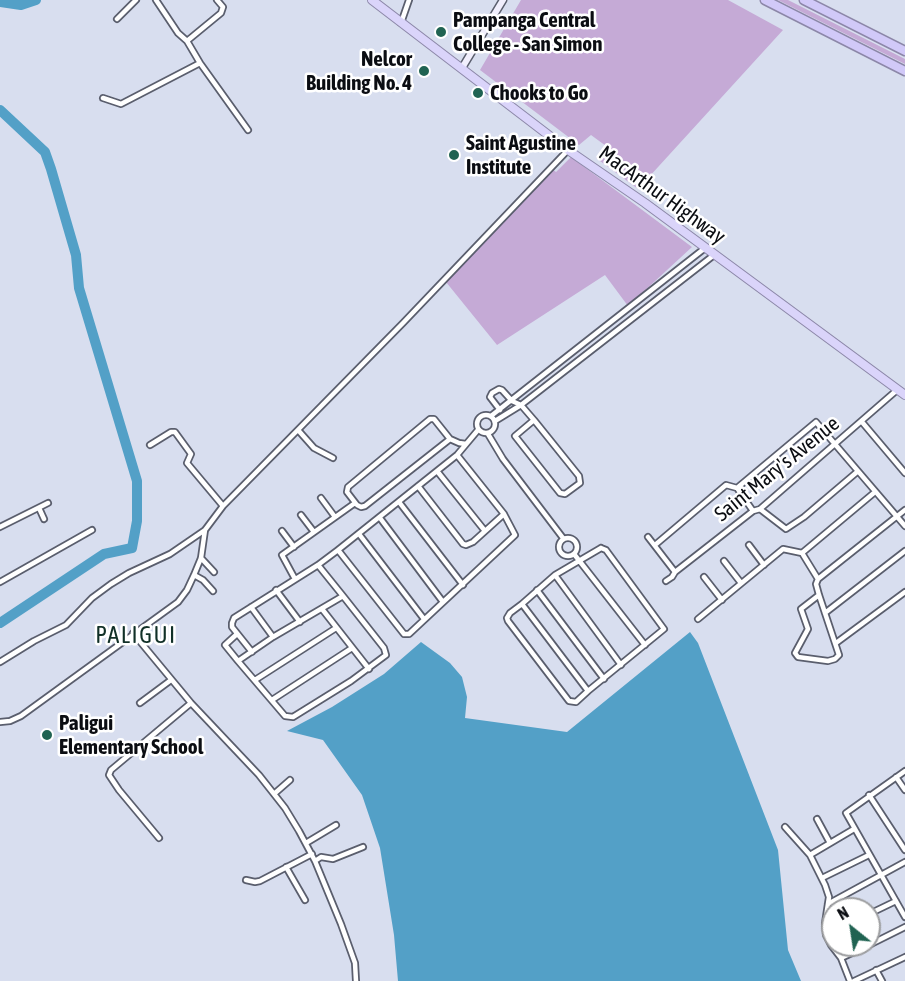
<!DOCTYPE html>
<style>
body{margin:0}
#map{position:relative;width:905px;height:981px;overflow:hidden;background:#d8deef;font-family:"Asap Condensed",sans-serif}
canvas{display:block}
.north{position:absolute;left:821px;top:897px;width:60px;height:60px;box-sizing:border-box;background:#fff;border:2px solid #9d9ea0;border-radius:50%;rotate:330deg;font-size:16px;font-weight:700;line-height:24px;text-align:center;color:#0b0d12}
.north::after{content:'';display:block;margin:auto;width:21px;height:27px;background:#206352;clip-path:polygon(50% 0,100% 100%,50% 72%,0 100%)}
</style>
<div id="map">
<canvas width="905" height="981"></canvas>
<div class="north">N</div>
</div>
<script>
const c = document.querySelector('canvas').getContext('2d');
c.lineJoin = 'round';
function fillPath(path, color) {
  c.fillStyle = color;
  c.fill(path, 'evenodd');
}
function poly(rows) {
  const path = new Path2D();
  for (const r of rows) {
    if (r.length === 3) {
      path.moveTo(r[0] + r[2], r[1]);
      path.arc(r[0], r[1], r[2], 0, 2 * Math.PI);
      continue;
    }
    path.moveTo(r[0], r[1]);
    for (let i = 2; i < r.length; i += 2) path.lineTo(r[i], r[i + 1]);
  }
  return path;
}
function trace(path, color, width, dash) {
  c.strokeStyle = color;
  c.lineWidth = width;
  c.lineCap = dash ? 'butt' : 'round';
  c.setLineDash(dash || []);
  c.stroke(path);
}
function label(font, color, halo, rows, align = 'center') {
  c.font = font + ' "Asap Condensed",sans-serif';
  c.lineWidth = 5;
  c.setLineDash([]);
  c.textBaseline = 'middle';
  c.strokeStyle = halo;
  c.fillStyle = color;
  for (const [text, x, y, turn = 0] of rows) {
    c.save();
    c.translate(x, y);
    c.rotate((+turn || 0) * Math.PI / 180);
    c.textAlign = isNaN(turn) ? turn : align;
    if (halo) c.strokeText(text, 0, 0);
    c.fillText(text, 0, 0);
    c.restore();
  }
}
const green = poly([
 [521,0,728,0,783,30,638,189,596,158,606,146,591,135,579,145,480,70],
 [778,0,788,0,905,59,905,64],
 [571,157,692,247,628,306,605,275,497,345,446,282,552,169,556,172]
]);
const water = poly([
 [690,632,698,643,778,850,788,950,801,981,398,981,394,935,380,848,362,795,323,740,287,731,332,707,384,674,421,642,450,663,462,677,467,697,465,718,567,732]
]);
const river = poly([
 [0,2,21,5,36,0],
 [0,110,45,152,51,169,76,255,79,288,137,481,137,521,132,548,104,554,0,623]
]);
const minor = poly([
 [156,0,178,33,187,41,200,63,248,130],
 [117,19,136,0],
 [401,23,409,0],
 [187,41,221,13,223,7,217,0],
 [103,98,121,104,200,63],
 [500,410,490,397,492,393,499,389,502,390,512,401,521,405,534,420,579,476,580,483,565,494,560,493,515,436,534,420],
 [486,424,9],
 [491,416,705,248],
 [495,421,521,405,714,255],
 [862,422,905,473],
 [298,430,314,448,333,458],
 [488,434,503,459,563,538],
 [450,439,434,419,430,419,348,487,347,492,357,505,361,507,365,506,450,439,459,443,466,444],
 [150,445,171,432,175,432,191,454,187,463,223,506],
 [457,455,504,514,515,535,409,634,404,634,338,550,457,455,478,430],
 [437,471,485,531],
 [418,486,463,544,466,545,473,542,504,514],
 [737,488,753,511],
 [321,498,335,517],
 [399,502,463,585],
 [39,508,44,519],
 [760,509,786,529,804,517,857,472],
 [301,515,314,532],
 [380,518,443,602],
 [0,527,48,503],
 [282,531,294,547],
 [359,534,424,619],
 [648,537,675,572],
 [568,547,9],
 [655,545,726,485,737,488,816,422,905,526],
 [749,545,764,565],
 [601,548,606,550,664,629,588,691,522,604,555,575,601,548],
 [338,550,318,565,343,596,384,648,386,655,351,681,293,717,285,716,238,661,273,637,343,596],
 [802,553,818,579,816,584,819,595,839,655,835,659,828,661,798,657,795,653,808,629,801,609,819,595],
 [574,554,645,645],
 [201,558,214,572],
 [724,561,741,583],
 [194,575,203,580,213,591],
 [555,575,621,665],
 [704,577,722,600],
 [295,579,282,555,355,503],
 [818,579,905,510],
 [666,581,672,577,675,572,753,511,760,509,897,390],
 [0,582,92,530],
 [276,590,300,622],
 [537,590,604,679],
 [522,604,510,613,507,618,508,621,569,701,576,702,588,691],
 [251,607,273,637],
 [322,609,369,669],
 [825,613,905,551],
 [698,619,783,549,802,553,875,492],
 [133,633,191,703,259,775,285,808,299,831,315,861,341,924,355,963,356,981],
 [237,634,225,645,238,661],
 [836,643,905,592],
 [252,652,232,627,232,623,234,618,318,565],
 [0,662,34,641,66,625,92,598,111,584,129,573,170,554,205,530,223,506,403,323,568,150],
 [255,680,336,628],
 [272,700,352,648],
 [140,703,171,680],
 [0,722,10,721,21,716,178,602,187,590,194,575,201,558,205,530],
 [905,771,846,813,905,917],
 [896,777,905,790],
 [274,794,290,780],
 [869,795,905,850],
 [817,819,830,843],
 [785,827,810,855,825,885,829,897,825,923,826,935,831,945,841,958,850,981],
 [159,838,119,790,109,775,111,770,191,703],
 [306,843,336,825],
 [810,855,854,829],
 [315,861,321,857,333,859,363,847],
 [286,867,305,900],
 [822,878,869,855],
 [246,880,255,882,260,881,312,854],
 [828,904,905,862],
 [869,914,896,901],
 [869,945,905,927],
 [841,958,869,945],
 [876,970,882,981],
 [854,981,905,957]
]);
const secondary = poly([
 [462,68,503,0]
]);
const trunk = poly([
 [372,0,568,150,645,203,905,395]
]);
const motorway = poly([
 [765,0,905,71],
 [804,0,905,51]
]);
const markers = [
 [441,32,6,"#206352"],
 [424,71,6,"#206352"],
 [478,93,6,"#206352"],
 [454,155,6,"#206352"],
 [47,735,6,"#206352"]
];
const poiNames = [
 ["Pampanga Central",453,20],
 ["College - San Simon",453,44],
 ["Nelcor",412,59,"right"],
 ["Building No. 4",412,83,"right"],
 ["Chooks to Go",490,93],
 ["Saint Agustine",466,143],
 ["Institute",466,167],
 ["Paligui",59,723],
 ["Elementary School",59,747]
];
const streetNames = [
 ["MacArthur Highway",662,195,36],
 ["Saint Mary's Avenue",777,469,-39]
];
const quarterNames = [
 ["PALIGUI",136,635]
];
fillPath(green, '#c5aad6');
fillPath(water, '#53a0c7');
trace(river, '#53a0c7', 10);
trace(minor, '#5a5e6d', 8);
trace(secondary, '#5a5e6d', 9);
trace(trunk, '#8c87a8', 10);
trace(motorway, '#8c87a8', 11);
trace(minor, '#fff', 4.5);
trace(secondary, '#f1effd', 6);
trace(trunk, '#dad4fa', 8);
trace(motorway, '#d1c9f8', 8);
for (const [x, y, r, color] of markers) {
  const dot = new Path2D();
  dot.arc(x, y, r, 0, 2 * Math.PI);
  c.fillStyle = color;
  c.fill(dot);
  trace(dot, '#fff', 2);
}
label('bold 21px', '#0b0d12', '#fff', poiNames, 'left');
label('21px', '#0b0d12', '#fff', streetNames);
c.letterSpacing = '1.5px';
label('24px', '#113027', '#fff', quarterNames);
c.letterSpacing = '0px';
</script>
